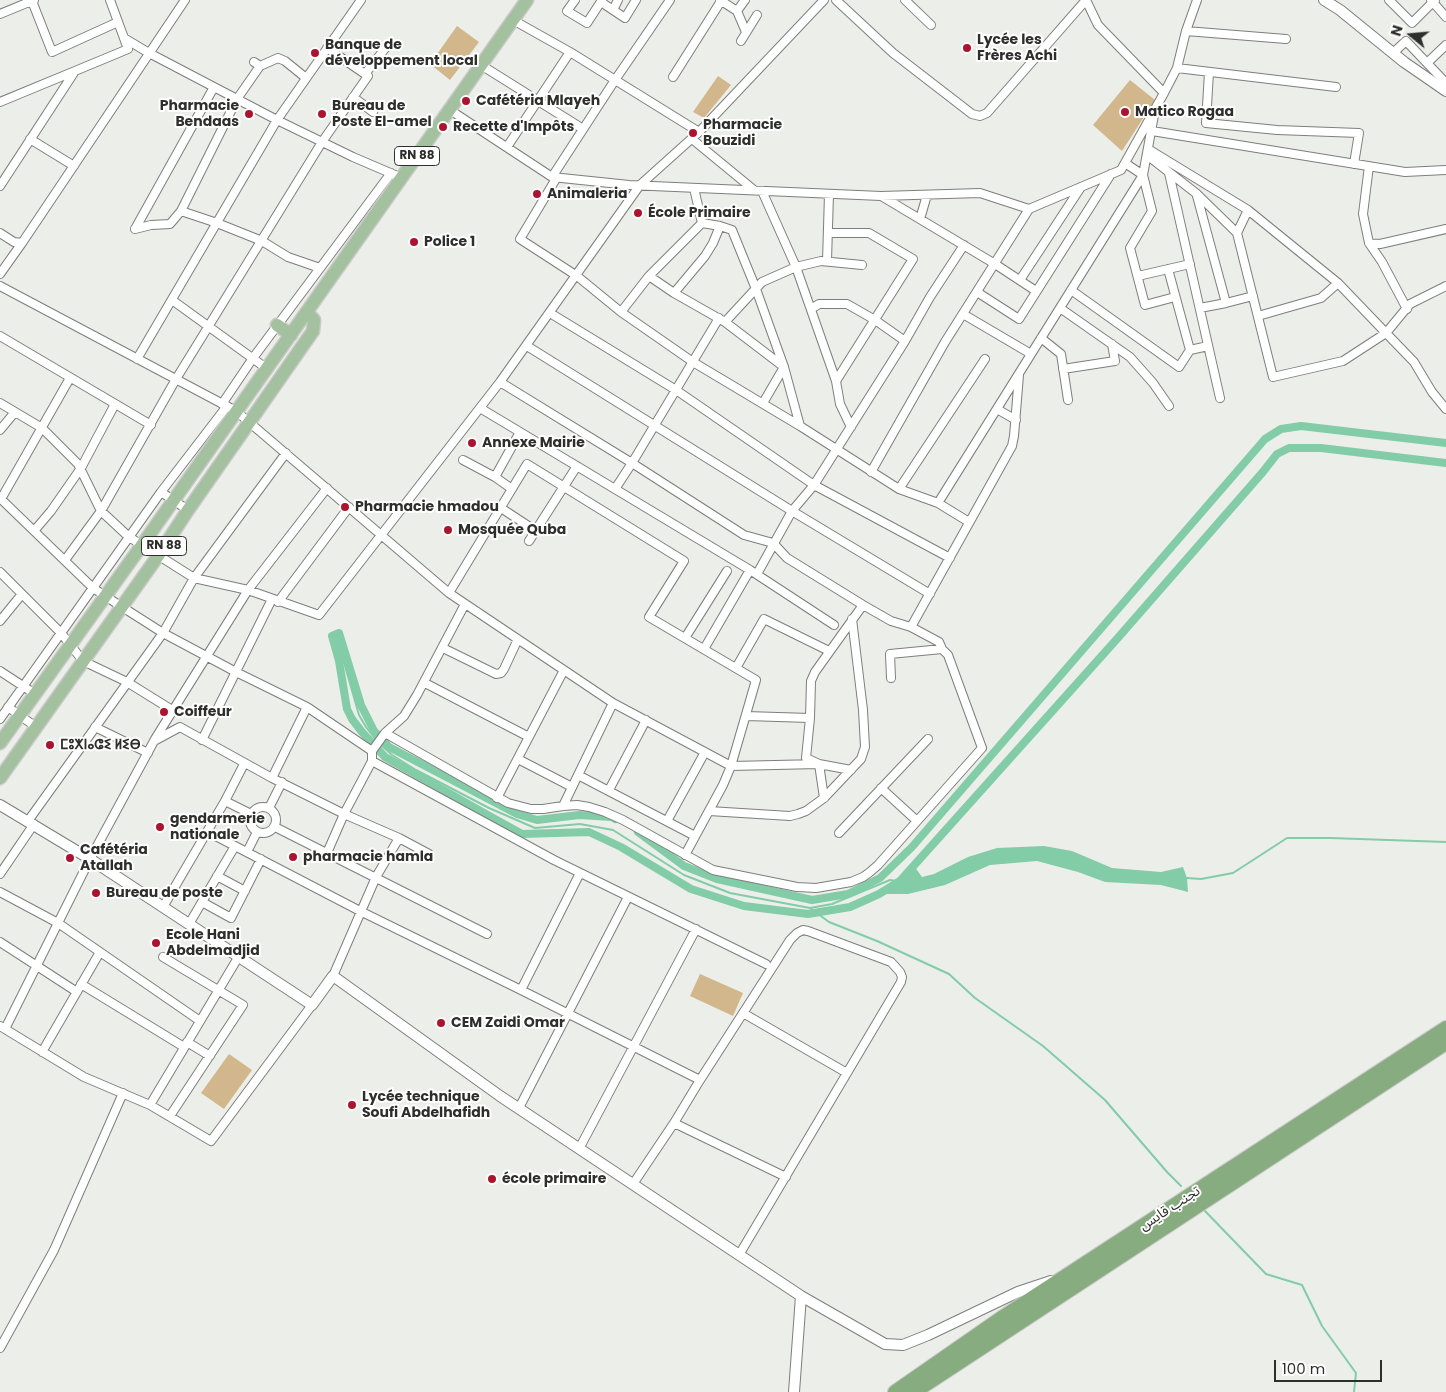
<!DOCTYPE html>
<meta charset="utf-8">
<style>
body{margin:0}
#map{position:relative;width:1446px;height:1392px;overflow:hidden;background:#eceee9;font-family:Poppins,sans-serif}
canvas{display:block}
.north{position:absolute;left:1386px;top:10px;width:50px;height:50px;-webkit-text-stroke:4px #fff;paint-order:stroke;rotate:287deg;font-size:14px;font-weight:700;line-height:20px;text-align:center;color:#2e2f2d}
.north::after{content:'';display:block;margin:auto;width:18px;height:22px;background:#2e2f2d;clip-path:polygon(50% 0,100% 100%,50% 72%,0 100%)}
.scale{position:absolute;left:1274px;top:1360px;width:108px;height:22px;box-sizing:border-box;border:2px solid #2e2f2d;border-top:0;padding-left:6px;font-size:15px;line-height:18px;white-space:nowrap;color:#2e2f2d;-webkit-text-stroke:4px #fff;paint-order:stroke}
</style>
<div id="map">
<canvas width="1446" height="1392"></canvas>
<div class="north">N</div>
<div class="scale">100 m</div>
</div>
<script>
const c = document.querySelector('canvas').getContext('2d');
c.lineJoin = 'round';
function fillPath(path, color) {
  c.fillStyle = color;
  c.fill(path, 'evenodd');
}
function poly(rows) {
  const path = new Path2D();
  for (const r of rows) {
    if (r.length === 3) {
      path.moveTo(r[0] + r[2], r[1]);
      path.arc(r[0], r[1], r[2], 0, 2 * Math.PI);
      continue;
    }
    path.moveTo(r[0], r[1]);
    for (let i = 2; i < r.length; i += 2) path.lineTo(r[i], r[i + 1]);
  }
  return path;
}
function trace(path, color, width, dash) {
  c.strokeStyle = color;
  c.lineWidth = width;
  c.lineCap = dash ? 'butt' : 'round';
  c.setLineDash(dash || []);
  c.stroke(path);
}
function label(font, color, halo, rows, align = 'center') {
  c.font = font + ' Poppins,"Noto Sans Arabic","Noto Sans Tifinagh",sans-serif';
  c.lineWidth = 4;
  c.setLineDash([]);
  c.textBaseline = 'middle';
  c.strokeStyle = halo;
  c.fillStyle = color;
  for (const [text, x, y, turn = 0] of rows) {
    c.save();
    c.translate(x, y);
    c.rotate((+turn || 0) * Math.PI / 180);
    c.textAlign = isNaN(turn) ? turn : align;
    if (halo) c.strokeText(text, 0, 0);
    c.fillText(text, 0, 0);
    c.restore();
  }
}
const green = poly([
 [457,26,479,42,450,80,430,64],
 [718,76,731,85,704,118,693,112],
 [1130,80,1155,100,1122,151,1093,125],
 [700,974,743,993,733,1016,690,996],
 [229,1054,252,1070,224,1109,201,1093]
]);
const water = poly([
 [1044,846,1072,851,1112,868,1161,872,1183,867,1187,878,1188,892,1161,885,1105,882,1078,872,1037,861,990,865,945,885,908,894,879,894,900,881,914,866,922,877,934,874,968,857,997,848]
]);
const stream = poly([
 [337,638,359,715,366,727,376,740],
 [380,744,392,755,416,770,489,808,535,828,580,824,613,830,684,875,730,893,810,908,832,904,890,880,902,882],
 [1187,878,1201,879,1233,873,1287,838,1330,838,1446,842],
 [810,908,829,922,877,941,949,974,975,998,1043,1046,1105,1100,1167,1172,1181,1186],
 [1204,1210,1266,1274,1302,1285,1322,1326,1356,1373,1354,1392]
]);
const canal = poly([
 [615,819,612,817,579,815,537,820,517,814,389,747,374,731,361,705,339,633,332,636,339,661,347,709,352,719,362,732,385,757,484,813,522,834,589,832,621,847,691,889,744,906,808,914,850,907,879,894,900,881,1116,640,1262,473,1277,454,1289,448,1321,448,1446,463],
 [638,832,684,866,717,879,812,900,848,894,880,878,912,847,1265,439,1281,429,1301,426,1446,443]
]);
const minor = poly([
 [575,0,567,11,587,23,602,0],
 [720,0,737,11,746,32],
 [836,0,893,53,972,114,980,116,987,113,1086,0],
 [905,0,931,25],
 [1086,0,1098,25,1164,93,1177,68,1186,31,1197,0],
 [1389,0,1412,23,1435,0],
 [1431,0,1446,17],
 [32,1,52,52,118,22],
 [601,2,625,18,636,0],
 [613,10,618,0],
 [737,11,745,0],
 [0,14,34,0],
 [1186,31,1286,39],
 [124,38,149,53,277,120,361,0],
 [741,41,757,15],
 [1393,53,1406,41,1446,83],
 [254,62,260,66,278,58,285,61,306,78],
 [1427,63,1446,45],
 [481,65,583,129],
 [260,66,237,99,181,211,217,223,262,241,288,257,320,268],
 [1177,68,1336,87],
 [1209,72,1206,123,1277,130,1359,133,1354,164],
 [365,74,387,46],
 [673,77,721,1],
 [353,97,373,112],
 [0,102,75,71],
 [450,110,552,177,629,185,881,196,980,193,1029,209],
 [1152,131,1405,172,1446,170],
 [699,132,824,0],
 [30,139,74,166],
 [692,139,754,190],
 [507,147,570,52],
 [1147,155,1197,194,1237,233,1273,377,1343,361,1386,333,1338,283,1248,210,1148,149],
 [1125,163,1143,175,1154,115],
 [1369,166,1363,214,1369,243,1382,262,1407,309],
 [1169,173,1220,398],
 [552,177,615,80,670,0],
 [557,177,520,239,577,276,621,312,693,362,800,426,899,489,938,503,969,522],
 [0,186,75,71,128,49,110,0],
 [694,188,702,223],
 [762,191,796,267,836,381,840,404,851,427],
 [1197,196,1226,303],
 [883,197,995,264,1036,291],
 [920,219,927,195],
 [135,229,214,87],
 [135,229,151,225,170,224,181,211],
 [0,233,14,242,22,243,185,0],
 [828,233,869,233,913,259,836,381],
 [1237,233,1248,210],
 [1369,243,1380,244,1446,229],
 [827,261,829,194],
 [1168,269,1190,350],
 [0,274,22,243],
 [649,276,674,293,725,322,784,367,763,403],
 [1138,276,1190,264],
 [1020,280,1081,187],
 [0,286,236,411,449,593,613,703,731,766,819,764,851,770],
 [1446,286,1410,304,1386,333,1414,362,1432,392,1446,409],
 [1071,290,1179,367,1190,350,1208,346],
 [977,292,1019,319,1111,174],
 [674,293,705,256,713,243,720,226],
 [172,300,266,368],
 [1060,308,1130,357,1153,383,1169,406],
 [1200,308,1226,303,1253,296],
 [811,309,819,304,847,304,875,320,905,341],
 [621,312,649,276,702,223,720,226,732,230,756,289,784,367,800,426],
 [550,313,676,390,814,485,950,558],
 [963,314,1031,354],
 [1258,316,1321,298,1338,283],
 [725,322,762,282,796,267,821,261,862,265],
 [0,336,151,425],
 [1041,338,1061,354,1068,400],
 [527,346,792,511,930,594],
 [137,359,277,120,353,157,402,178],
 [1063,369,1115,361,1112,344],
 [0,403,42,428,78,464,101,511,129,537,142,545,194,578,248,590,319,615,500,382,640,185,699,132,570,52,513,20],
 [222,404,253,358,391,173],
 [480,408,750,570,834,625],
 [997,409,1016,420],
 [0,430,15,412],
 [463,460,495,477,512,489],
 [871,472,945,342,1029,209,1121,170,1164,93],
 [495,477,520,432],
 [615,489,632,463,719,318],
 [899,489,985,359],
 [161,492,188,510],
 [0,498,93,588,105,596,163,633,236,672,307,707,372,751,372,761,344,814,327,853],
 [1,499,70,378],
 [938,503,1143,175,1152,211,1130,248,1145,305,1175,297],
 [501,508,536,531],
 [34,531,51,511,81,468,115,404],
 [529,541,577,466],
 [65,560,101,511,176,379,322,142,368,76,327,48],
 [0,572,61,633,83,661,127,682,172,710],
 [757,574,792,511,814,485,905,341,930,297,964,245],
 [449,593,527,464,684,561,649,617,756,680,731,766,723,785,685,855],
 [278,602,349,507],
 [0,621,22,594],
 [911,627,1012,446,1014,436,1019,375],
 [685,638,727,571],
 [443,648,496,674,501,673,504,669,518,639],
 [704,649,750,570],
 [736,668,764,619,829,651],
 [0,671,35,694],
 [891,678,890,654,942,649],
 [425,683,529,737],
 [8,707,36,727],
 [746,716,810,718],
 [0,719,161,492,227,406],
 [95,727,148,753],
 [385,733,508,803,531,809,543,809,563,806,577,805,589,807,605,812,623,820,713,870,797,887,816,888,851,882,863,877,870,872,878,865,982,748,948,655,942,649,939,642,911,627,891,621,863,605,787,558,773,543,744,535,632,463,500,382],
 [155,739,248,590,327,488],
 [202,740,272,599],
 [372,751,385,733,404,716,417,695,465,604],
 [518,759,572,787],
 [372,761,554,860,766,964],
 [578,775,695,836],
 [272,778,307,707],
 [881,788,917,821],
 [609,790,646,720],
 [497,798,564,670],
 [824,798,819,764,806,758,810,718,811,681,815,672,863,605],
 [225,801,244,764],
 [563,806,613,703],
 [263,820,13],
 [269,808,282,782],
 [709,811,790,816,798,814,806,811,824,798,861,759,865,747,863,710,852,619],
 [28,821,163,633,194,578,286,453],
 [667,821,705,752],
 [275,827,487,934],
 [208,832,360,911,521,990,700,1080],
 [839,833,928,739],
 [247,852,257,832],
 [0,874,34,824],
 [217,876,245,891],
 [0,892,58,923,200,1021],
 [202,902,231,918,261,859],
 [163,907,225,801,251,814],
 [189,924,235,846],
 [0,942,77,992],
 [163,957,243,1005,170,1116],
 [333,976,376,877,399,838],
 [81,984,184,1047],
 [521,990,580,873],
 [743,1013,847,1073],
 [0,1026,84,1077,150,1105,211,1141,312,1005],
 [5,1029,90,859,154,741,180,727,272,778,344,814,399,838,429,854],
 [187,1042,210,1056],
 [42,1052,100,952],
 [150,1105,239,956],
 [519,1108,628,897],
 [674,1123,786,1177],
 [579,1149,696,929],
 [633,1184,674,1123,700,1080,790,940,797,933,803,930,808,931,891,962,900,972,902,977,901,982,739,1255],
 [0,1348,54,1250,123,1093]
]);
const tertiary = poly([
 [1324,0,1340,10,1404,62,1446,91],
 [0,805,90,859,312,1005,333,976,500,1096,801,1296,885,1344,903,1345,928,1335,1018,1292,1051,1281],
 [794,1392,801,1296]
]);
const primary = poly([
 [277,325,291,335],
 [0,743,142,545,527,0],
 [0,778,158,556,188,510,313,331,314,320,307,312]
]);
const trunk = poly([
 [895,1392,1003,1317,1446,1028],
 [914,1392,1446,1043]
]);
const markers = [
 [967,48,5,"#aa142e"],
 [315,53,5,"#aa142e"],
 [466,101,5,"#aa142e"],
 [1125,112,5,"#aa142e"],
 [249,114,5,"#aa142e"],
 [322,114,5,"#aa142e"],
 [443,127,5,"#aa142e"],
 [693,133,5,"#aa142e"],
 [537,194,5,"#aa142e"],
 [638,213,5,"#aa142e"],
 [414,242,5,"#aa142e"],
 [472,443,5,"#aa142e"],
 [345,507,5,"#aa142e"],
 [448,530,5,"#aa142e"],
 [164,712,5,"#aa142e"],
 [50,745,5,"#aa142e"],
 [160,827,5,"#aa142e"],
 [293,857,5,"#aa142e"],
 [70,858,5,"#aa142e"],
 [96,893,5,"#aa142e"],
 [156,943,5,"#aa142e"],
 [441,1023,5,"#aa142e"],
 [352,1105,5,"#aa142e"],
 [492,1179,5,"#aa142e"]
];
const shields = [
 [417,156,45],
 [164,546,45]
];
const shieldNames = [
 ["RN 88",417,156],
 ["RN 88",164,546]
];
const poiNames = [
 ["Lycée les",977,40],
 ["Frères Achi",977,56],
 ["Banque de",325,45],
 ["développement local",325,61],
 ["Cafétéria Mlayeh",476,101],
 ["Pharmacie",239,106,"right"],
 ["Bendaas",239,122,"right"],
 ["Bureau de",332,106],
 ["Poste El-amel",332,122],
 ["Matico Rogaa",1135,112],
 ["Pharmacie",703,125],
 ["Bouzidi",703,141],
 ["Recette d'Impôts",453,127],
 ["Animaleria",547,194],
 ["École Primaire",648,213],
 ["Police 1",424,242],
 ["Annexe Mairie",482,443],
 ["Pharmacie hmadou",355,507],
 ["Mosquée Quba",458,530],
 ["Coiffeur",174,712],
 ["ⵎⵓⵅⵏⴰⵛⵉ ⵍⵉⴱ",60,745],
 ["gendarmerie",170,819],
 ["nationale",170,835],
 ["Cafétéria",80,850],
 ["Atallah",80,866],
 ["pharmacie hamla",303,857],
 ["Bureau de poste",106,893],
 ["Ecole Hani",166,935],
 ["Abdelmadjid",166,951],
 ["CEM Zaidi Omar",451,1023],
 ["Lycée technique",362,1097],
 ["Soufi Abdelhafidh",362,1113],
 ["école primaire",502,1179]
];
const streetNames = [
 ["تجنب قايس",1170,1209,-33]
];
fillPath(green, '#d1b78b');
fillPath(water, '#82cca7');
trace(stream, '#82cca7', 2);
trace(canal, '#82cca7', 8);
trace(minor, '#7d7f7b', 10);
trace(tertiary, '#7d7f7b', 12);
trace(primary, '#c9c9c8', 15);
trace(trunk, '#c9c9c8', 16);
trace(minor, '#fff', 8);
trace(tertiary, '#fff', 10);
trace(primary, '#a4c19f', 12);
trace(trunk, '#86ac7f', 14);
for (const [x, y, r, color] of markers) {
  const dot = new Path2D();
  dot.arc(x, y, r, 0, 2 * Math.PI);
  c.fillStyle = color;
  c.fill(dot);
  trace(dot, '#fff', 2);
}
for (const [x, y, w] of shields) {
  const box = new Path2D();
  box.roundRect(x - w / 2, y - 9.5, w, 19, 4);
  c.fillStyle = '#fff';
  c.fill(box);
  trace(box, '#2e2f2d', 1);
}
label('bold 12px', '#2e2f2d', null, shieldNames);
label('bold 14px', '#2e2f2d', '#fff', poiNames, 'left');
label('14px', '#2e2f2d', '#fff', streetNames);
</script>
